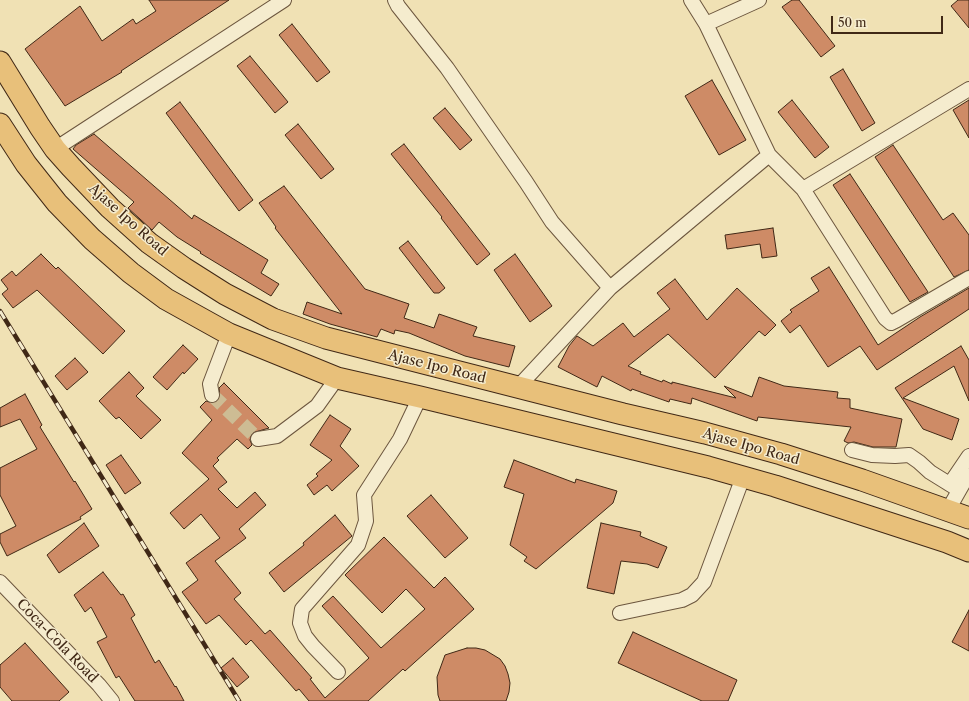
<!DOCTYPE html>
<style>
body{margin:0}
#map{position:relative;width:969px;height:701px;overflow:hidden;background:#f0e1b4;font-family:"Libre Caslon Text",serif}
canvas{display:block}
.scale{position:absolute;left:831px;top:16px;width:112px;height:18px;box-sizing:border-box;border:2px solid #402816;border-top:0;padding-left:5px;font-size:12px;line-height:14px;white-space:nowrap;color:#402816;-webkit-text-stroke:3px #f5ecce;paint-order:stroke}
</style>
<div id="map">
<canvas width="969" height="701"></canvas>
<div class="scale">50 m</div>
</div>
<script>
const c = document.querySelector('canvas').getContext('2d');
c.lineJoin = 'round';
function fillPath(path, color) {
  c.fillStyle = color;
  c.fill(path, 'evenodd');
}
function poly(rows) {
  const path = new Path2D();
  for (const r of rows) {
    path.moveTo(r[0], r[1]);
    for (let i = 2; i < r.length; i += 2) path.lineTo(r[i], r[i + 1]);
  }
  return path;
}
function trace(path, color, width, dash) {
  c.strokeStyle = color;
  c.lineWidth = width;
  c.lineCap = dash ? 'butt' : 'round';
  c.setLineDash(dash || []);
  c.stroke(path);
}
function label(font, color, halo, rows, align = 'center') {
  c.font = font + ' "Libre Caslon Text",serif';
  c.lineWidth = 3;
  c.setLineDash([]);
  c.textBaseline = 'middle';
  c.strokeStyle = halo;
  c.fillStyle = color;
  for (const [text, x, y, turn = 0] of rows) {
    c.save();
    c.translate(x, y);
    c.rotate((+turn || 0) * Math.PI / 180);
    c.textAlign = isNaN(turn) ? turn : align;
    if (halo) c.strokeText(text, 0, 0);
    c.fillText(text, 0, 0);
    c.restore();
  }
}
const building = poly([
 [149,0,229,0,121,71,122,72,65,106,25,49,80,6,102,41,133,19,136,24,156,11,149,0],
 [792,0,799,0,835,46,821,57,782,7,792,0],
 [958,0,969,0,969,28,951,6,958,0],
 [292,24,330,72,317,82,279,35,292,24],
 [250,56,288,102,275,113,237,66,250,56],
 [843,69,875,123,862,131,830,77,843,69],
 [712,80,746,140,719,155,685,96,712,80],
 [792,100,829,147,815,158,778,112,792,100],
 [969,100,969,138,953,110,969,100],
 [180,102,253,200,239,211,166,113,180,102],
 [445,108,472,140,460,150,433,118,445,108],
 [298,124,334,169,321,179,285,135,298,124],
 [94,134,192,219,194,215,268,260,261,273,279,284,271,296,200,253,201,252,177,237,159,222,152,230,128,208,134,202,73,149,76,145,94,134],
 [404,144,490,254,477,265,441,218,442,217,391,154,404,144],
 [893,145,943,220,953,213,969,235,969,270,954,277,875,157,893,145],
 [850,174,928,292,910,302,833,185,850,174],
 [284,186,365,289,409,304,404,318,434,328,439,314,477,327,473,336,515,346,509,367,465,356,409,333,395,330,394,334,381,329,377,337,330,324,303,314,307,302,342,314,275,228,276,227,259,203,284,186],
 [773,228,777,256,762,258,760,244,727,249,725,235,773,228],
 [408,241,445,288,439,293,434,293,399,248,408,241],
 [41,254,56,269,58,267,125,331,103,354,37,290,13,308,2,294,8,289,1,280,12,271,16,276,41,254],
 [515,254,552,306,530,322,494,270,515,254],
 [829,267,878,345,920,317,969,288,969,309,877,370,860,346,828,367,800,325,790,333,781,321,792,312,790,310,819,291,811,278,829,267],
 [675,279,707,320,737,288,776,325,765,336,759,331,715,378,668,334,628,366,641,372,640,374,662,382,663,380,672,384,672,382,736,398,724,386,752,397,759,377,784,386,838,392,837,398,850,399,850,408,902,419,896,447,873,447,854,442,848,443,844,441,851,427,758,417,757,421,692,398,691,404,670,399,669,402,632,389,631,391,602,376,597,387,558,367,569,346,577,336,593,346,623,323,634,337,670,309,657,293,675,279],
 [183,345,198,359,184,374,183,372,167,390,153,377,183,345],
 [961,346,969,360,969,401,954,366,903,398,959,419,952,440,923,429,895,388,961,346],
 [75,358,88,372,67,390,55,376,75,358],
 [129,372,144,388,136,396,161,420,141,439,119,417,116,419,99,401,129,372],
 [224,383,269,428,252,433,250,440,252,445,248,449,237,439,217,458,219,460,213,466,227,482,218,489,237,508,255,492,266,505,239,529,246,538,215,561,241,593,234,599,265,634,270,630,312,678,310,679,325,698,369,658,322,606,333,596,381,648,425,609,406,589,382,613,345,575,384,537,434,588,445,577,474,609,405,671,403,669,368,701,309,701,299,689,296,691,251,640,246,645,219,615,206,624,182,592,198,580,186,563,220,538,201,514,184,529,170,513,209,479,182,453,212,420,200,407,206,401,213,403,218,401,220,397,219,388,224,383],
 [25,394,42,425,40,427,74,482,75,481,92,509,80,517,81,519,7,556,0,542,0,534,16,526,0,495,0,468,37,449,20,419,0,427,0,408,25,394],
 [330,415,351,429,340,446,359,466,332,491,327,485,314,495,307,485,318,476,316,474,332,460,310,445,330,415],
 [121,455,141,483,125,494,106,465,121,455],
 [514,460,575,483,576,479,617,491,613,503,536,569,524,561,527,557,510,545,524,494,504,487,514,460],
 [431,495,468,538,445,558,407,516,431,495],
 [335,515,352,536,284,592,269,573,304,545,303,543,335,515],
 [84,523,99,546,59,573,47,555,84,523],
 [601,523,641,532,640,536,667,547,658,568,647,564,621,561,614,594,587,588,601,523],
 [103,572,121,595,123,594,135,615,131,618,155,663,159,660,175,687,176,686,184,701,135,701,119,676,116,678,97,642,107,637,91,607,85,612,74,595,103,572],
 [969,610,969,651,952,642,969,610],
 [633,632,737,680,728,701,702,701,618,663,633,632],
 [25,643,69,692,59,701,12,701,0,687,0,665,25,643],
 [467,648,476,648,485,650,500,659,505,666,508,674,510,683,509,692,506,701,440,701,438,695,437,677,445,655,467,648],
 [233,658,249,677,237,687,221,668,233,658]
]);
const minorTunnel = poly([
 [212,395,258,439]
]);
const minor = poly([
 [395,0,398,6,447,68,526,182,552,222,610,288],
 [691,0,706,24,769,155,803,189,885,318,891,323,897,320,969,278],
 [706,24,759,0],
 [55,149,284,0],
 [803,189,969,89],
 [518,387,610,288,769,155],
 [212,395,210,384,229,334],
 [258,439,277,436,317,406,337,378],
 [852,450,872,455,895,456,909,455,919,462,930,472,959,490],
 [950,484,969,456],
 [948,510,964,482,969,476],
 [0,582,99,685,112,701],
 [620,613,682,600,692,595,704,582,743,477],
 [338,672,313,646,305,636,300,623,302,609,358,545,366,521,364,495,400,439,420,397]
]);
const highway = poly([
 [0,62,40,127,55,149,71,167,110,208,149,243,184,268,225,294,273,319,326,338,623,414,705,433,781,454,862,480,969,518],
 [0,124,26,164,57,203,92,239,131,273,166,299,229,334,337,378,420,397,708,467,775,486,947,542,969,551]
]);
const rail = poly([
 [0,311,239,701]
]);
const streetNames = [
 ["Ajase Ipo Road",128,220,42],
 ["Ajase Ipo Road",437,367,14],
 ["Ajase Ipo Road",751,447,16],
 ["Coca-Cola Road",57,641,46]
];
fillPath(building, '#ce8b66');
trace(building, '#402816', 1);
trace(minorTunnel, '#cdbc94', 14, [14, 7]);
trace(minor, '#6c563e', 16);
trace(highway, '#402816', 23);
trace(minor, '#f5ecce', 14);
trace(highway, '#e8c07a', 21);
trace(rail, '#402816', 4.5);
trace(rail, '#f5ecce', 3, [9]);
label('14px', '#402816', '#f5ecce', streetNames);
</script>
